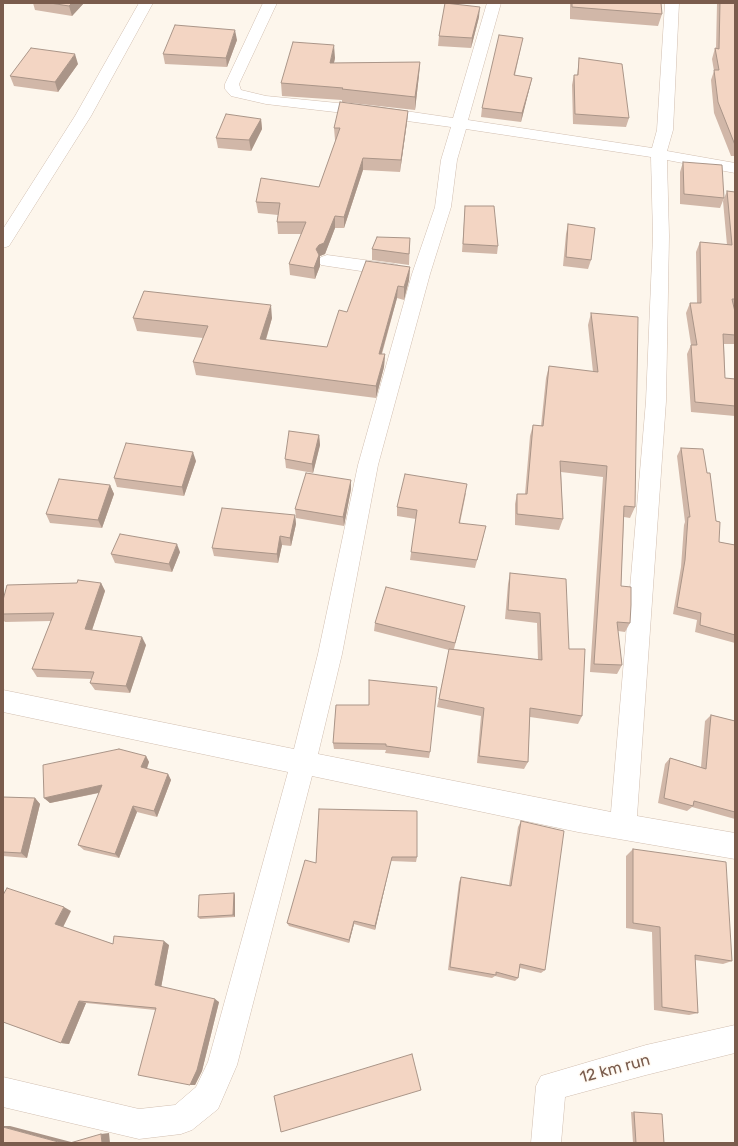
<!DOCTYPE html>
<style>
body{margin:0}
#map{position:relative;width:738px;height:1146px;overflow:hidden;background:#fdf6ec;font-family:Rubik,sans-serif}
canvas{display:block}
.frame{position:absolute;inset:0;border:4px solid #7a5c4d;pointer-events:none}
</style>
<div id="map">
<canvas width="738" height="1146"></canvas>
<div class="frame"></div>
</div>
<script>
const c = document.querySelector('canvas').getContext('2d');
c.lineJoin = 'round';
function poly(rows) {
  const path = new Path2D();
  for (const r of rows) {
    path.moveTo(r[0], r[1]);
    for (let i = 2; i < r.length; i += 2) path.lineTo(r[i], r[i + 1]);
  }
  return path;
}
function trace(path, color, width, dash) {
  c.strokeStyle = color;
  c.lineWidth = width;
  c.lineCap = dash ? 'butt' : 'round';
  c.setLineDash(dash || []);
  c.stroke(path);
}
function fillPath(path, color) {
  c.fillStyle = color;
  c.fill(path, 'evenodd');
}
function label(font, color, halo, rows, align = 'center') {
  c.font = font + ' Rubik,sans-serif';
  c.lineWidth = 3;
  c.setLineDash([]);
  c.textBaseline = 'middle';
  c.strokeStyle = halo;
  c.fillStyle = color;
  for (const [text, x, y, turn = 0] of rows) {
    c.save();
    c.translate(x, y);
    c.rotate((+turn || 0) * Math.PI / 180);
    c.textAlign = isNaN(turn) ? turn : align;
    if (halo) c.strokeText(text, 0, 0);
    c.fillText(text, 0, 0);
    c.restore();
  }
}
const street = poly([
 [139,3,153,3,91,116,9,246,3,248,3,229,75,116,139,3],
 [263,3,277,3,239,84,241,90,266,96,378,107,453,118,487,3,501,3,468,120,652,148,657,130,665,3,679,3,673,130,667,151,735,163,735,173,667,160,669,236,666,401,637,816,735,833,735,859,578,832,312,776,237,1065,218,1109,192,1130,181,1134,139,1139,3,1107,3,1077,139,1109,175,1105,196,1087,208,1062,288,772,3,712,3,690,294,749,318,654,358,465,412,274,435,207,441,160,451,127,378,117,266,104,231,96,225,89,225,84,263,3],
 [466,129,651,157,653,236,646,401,611,812,318,754,342,654,378,465,430,274,451,207,457,160,466,129],
 [327,255,394,264,400,266,403,270,400,274,394,276,321,265,318,261,321,257,327,255],
 [735,1025,735,1053,646,1075,565,1097,561,1143,531,1143,536,1086,541,1076,646,1045,735,1025]
]);
const wall = poly([
 [33,3,84,3,72,16,35,10],
 [435,3,459,3,458,4,479,17,471,48,438,46,439,36,445,4],
 [570,3,661,3,662,14,658,26,570,19],
 [717,3,735,3,735,156,731,156,714,113,711,80,714,71,712,59,715,48,716,49],
 [237,40,227,67,165,64,163,54],
 [521,47,515,75,532,78,521,122,481,117,482,108],
 [335,58,334,63,420,62,419,75,415,110,342,102,342,100,282,96,281,83],
 [579,58,629,118,626,127,573,124,572,85,574,75,577,75,578,68],
 [78,64,58,92,14,86,10,76],
 [408,111,407,122,400,172,363,170,344,228,335,228,325,254,320,256,320,266,315,279,290,275,289,264,302,234,278,234,277,222,278,215,258,213,256,202,319,187,336,140,335,140,334,128],
 [261,119,262,129,251,151,218,148,216,138],
 [683,162,724,198,720,208,680,204,680,172],
 [727,191,735,192,735,344,724,344,725,378,735,379,735,416,691,412,687,354,691,345,686,313,690,303,697,303,696,252,700,242,727,245,723,201],
 [465,206,498,246,497,254,462,252],
 [568,224,591,260,588,269,563,266,566,234],
 [410,238,409,265,372,260,372,249],
 [410,267,409,280,404,300,397,298,382,354,385,354,384,367,376,398,196,375,193,362,203,338,137,331,133,318,272,318,266,340,327,347,347,312],
 [591,313,635,507,630,518,624,517,621,586,630,623,625,632,618,631,622,665,617,674,590,672,603,477,561,472,563,519,559,530,515,525,515,504,517,494,525,494,530,436,533,425,541,426,546,378,549,366,593,372,588,325],
 [319,435,320,445,313,473,286,468,285,459],
 [681,448,707,473,719,542,735,545,735,643,695,632,697,620,673,614,681,567,684,525,685,522,677,456],
 [196,461,184,496,117,487,114,478],
 [351,480,351,489,344,526,296,518,295,509],
 [110,485,114,494,102,528,50,523,46,514],
 [466,493,460,523,484,535,475,568,410,560,416,519,397,516,397,507],
 [295,515,296,524,291,546,282,545,278,563,214,556,212,548],
 [180,552,172,572,115,563,111,554],
 [510,573,569,649,582,716,578,724,530,717,528,762,524,769,477,763,481,716,437,707,449,650,374,631,375,623,465,606,454,649,538,660,537,623,505,619,508,584],
 [101,583,105,591,92,630,146,645,130,693,95,690,90,683,92,679,37,677,32,669,51,621,5,622,3,620,3,600],
 [336,705,430,752,429,758,385,753,386,750,334,749,333,743],
 [711,715,735,721,735,819,692,807,687,811,658,803,665,764,670,758,701,767,705,721],
 [146,756,149,762,147,769,168,774,171,780,157,817,137,812,119,858,84,850,78,845,99,793,50,803,44,798],
 [3,797,35,798,40,804,27,858,3,856],
 [319,809,417,857,416,862,391,861,375,930,354,924,349,943,289,926,287,923,316,863],
 [521,821,545,970,541,973,520,968,518,978,515,981,495,976,492,978,448,970,459,882,461,877,509,885,518,827],
 [633,849,732,961,723,964,695,960,698,1013,689,1015,654,1010,652,932,626,928,626,856],
 [234,893,235,895,235,917,200,919,198,917],
 [71,911,63,927,113,944,169,945,161,987,219,1002,202,1071,195,1085,190,1085,155,1010,86,1003,69,1044,61,1043,3,1022],
 [631,1112,662,1114,664,1143,633,1143]
]);
const shadedWall = poly([
 [72,3,84,3,72,16,69,6],
 [480,7,479,17,471,48,472,38],
 [235,30,237,40,227,67,226,58],
 [334,45,335,58,331,75,330,63],
 [75,54,78,64,58,92,55,82],
 [420,62,419,75,415,110,415,97],
 [532,78,521,122,522,113],
 [408,111,407,122,400,172,401,160],
 [261,119,262,129,251,151,249,140],
 [363,158,363,170,344,228,344,217],
 [335,216,335,228,325,254,320,256,320,266,315,279,314,268,316,249],
 [410,267,409,280,404,300,404,287],
 [398,286,397,298,378,366,379,354],
 [271,305,272,318,262,352,260,339],
 [385,354,384,367,376,398,376,386],
 [319,435,320,445,313,473,312,464],
 [193,452,196,461,184,496,182,487],
 [351,480,351,489,344,526,343,517],
 [110,485,114,494,102,528,98,520],
 [295,515,296,524,291,546,290,538],
 [280,536,282,545,278,563,277,554],
 [177,544,180,552,172,572,169,564],
 [101,583,105,591,90,636,85,629],
 [142,637,146,645,130,693,126,686],
 [146,756,149,762,145,773,141,767],
 [168,774,171,780,157,817,154,811],
 [102,785,107,791,50,803,44,798],
 [35,798,40,804,27,858,21,853],
 [133,806,137,812,119,858,115,854],
 [392,857,391,861,375,930,375,926],
 [234,893,235,895,235,917,233,915],
 [64,907,71,911,62,929,55,924],
 [354,921,354,924,349,943,349,940],
 [164,941,169,945,161,988,155,985],
 [215,999,219,1002,202,1071,195,1085,190,1085],
 [79,1001,86,1003,69,1044,61,1043],
 [3,1126,10,1126,75,1143,62,1143,3,1127],
 [109,1133,110,1143,102,1143,101,1134]
]);
const building = poly([
 [50,3,72,3,69,6,50,3],
 [445,3,480,7,472,38,439,36,445,3],
 [572,3,661,3,662,14,572,7,572,3],
 [720,3,735,3,735,145,718,102,714,70,719,70,715,48,719,49,720,3],
 [175,25,235,30,226,58,163,54,175,25],
 [499,35,523,38,514,75,532,78,522,113,482,108,499,35],
 [293,42,334,45,330,63,420,62,415,97,342,89,343,88,281,83,293,42],
 [31,48,75,54,55,82,10,76,31,48],
 [579,58,622,64,629,118,575,114,574,75,578,75,579,58],
 [340,102,408,111,401,160,363,158,344,217,335,216,324,243,319,245,316,249,319,255,314,268,289,264,306,222,277,222,280,203,256,202,261,178,319,187,340,128,334,128,340,102],
 [226,114,261,119,249,140,216,138,226,114],
 [683,162,722,165,724,198,684,194,683,162],
 [727,191,735,192,735,299,732,299,735,312,735,335,723,334,725,378,735,379,735,406,695,402,691,345,697,345,690,303,701,303,700,242,732,245,727,191],
 [465,206,494,206,498,246,463,244,465,206],
 [568,224,595,228,591,260,566,257,568,224],
 [377,237,410,238,409,254,372,249,377,237],
 [366,261,410,267,404,287,398,286,379,354,385,354,376,386,193,362,208,326,133,318,144,291,271,305,260,339,327,347,339,310,347,312,366,261],
 [591,313,638,317,635,507,624,506,621,586,631,587,631,605,630,623,617,622,622,665,594,664,607,466,560,461,563,519,517,514,517,494,527,494,533,425,543,426,549,366,598,372,591,313],
 [289,431,319,435,312,464,285,459,289,431],
 [126,443,193,452,182,487,114,478,126,443],
 [681,448,703,449,707,473,710,473,716,521,720,522,719,542,735,545,735,635,700,625,701,613,677,607,685,560,688,517,690,517,681,448],
 [306,473,351,480,343,517,295,509,306,473],
 [405,474,467,484,459,523,486,526,477,560,411,552,417,510,397,507,405,474],
 [59,479,110,485,98,520,46,514,59,479],
 [222,508,295,515,290,538,280,536,277,554,212,548,222,508],
 [120,534,177,544,169,564,111,554,120,534],
 [510,573,566,579,569,649,585,649,582,716,530,708,528,762,479,756,484,708,439,699,449,649,542,660,540,613,508,610,510,573],
 [78,580,101,583,85,629,142,637,126,686,90,683,94,672,32,669,54,613,3,614,3,600,7,585,77,583,78,580],
 [386,587,465,606,455,643,375,623,386,587],
 [369,680,437,687,430,752,386,746,386,744,333,743,336,705,369,705,369,680],
 [711,715,735,721,735,812,694,801,693,806,664,798,670,758,706,769,711,715],
 [119,749,146,756,141,767,168,774,154,811,133,806,115,854,78,845,102,785,44,798,43,765,119,749],
 [3,797,35,798,21,853,3,852,3,797],
 [319,809,417,811,417,857,392,857,375,926,354,921,349,940,287,923,305,860,316,863,319,809],
 [521,821,564,831,545,970,520,964,518,978,496,972,496,975,450,967,461,877,511,886,521,821],
 [633,849,726,862,732,961,695,955,698,1013,662,1007,660,927,633,923,633,849],
 [7,888,64,907,55,924,113,944,114,936,164,941,155,985,215,999,197,1070,190,1085,138,1075,156,1008,79,1001,61,1043,3,1022,3,895,7,888],
 [234,893,233,915,198,917,199,895,234,893],
 [412,1054,421,1090,281,1132,274,1096,412,1054],
 [634,1112,662,1114,664,1143,636,1143,634,1112],
 [3,1127,62,1143,3,1143,3,1127],
 [101,1134,102,1143,70,1143,101,1134]
]);
const nearStreetnames = [
 ["12 km run",615,1069,-15]
];
trace(street, '#d1beb0', 1);
fillPath(street, '#fff');
fillPath(wall, '#d1b7a8');
fillPath(shadedWall, '#aa9588');
fillPath(building, '#f3d5c3');
trace(building, '#aa9588', 1);
label('16px', '#7a5c4d', '#fffaf3', nearStreetnames);
</script>
